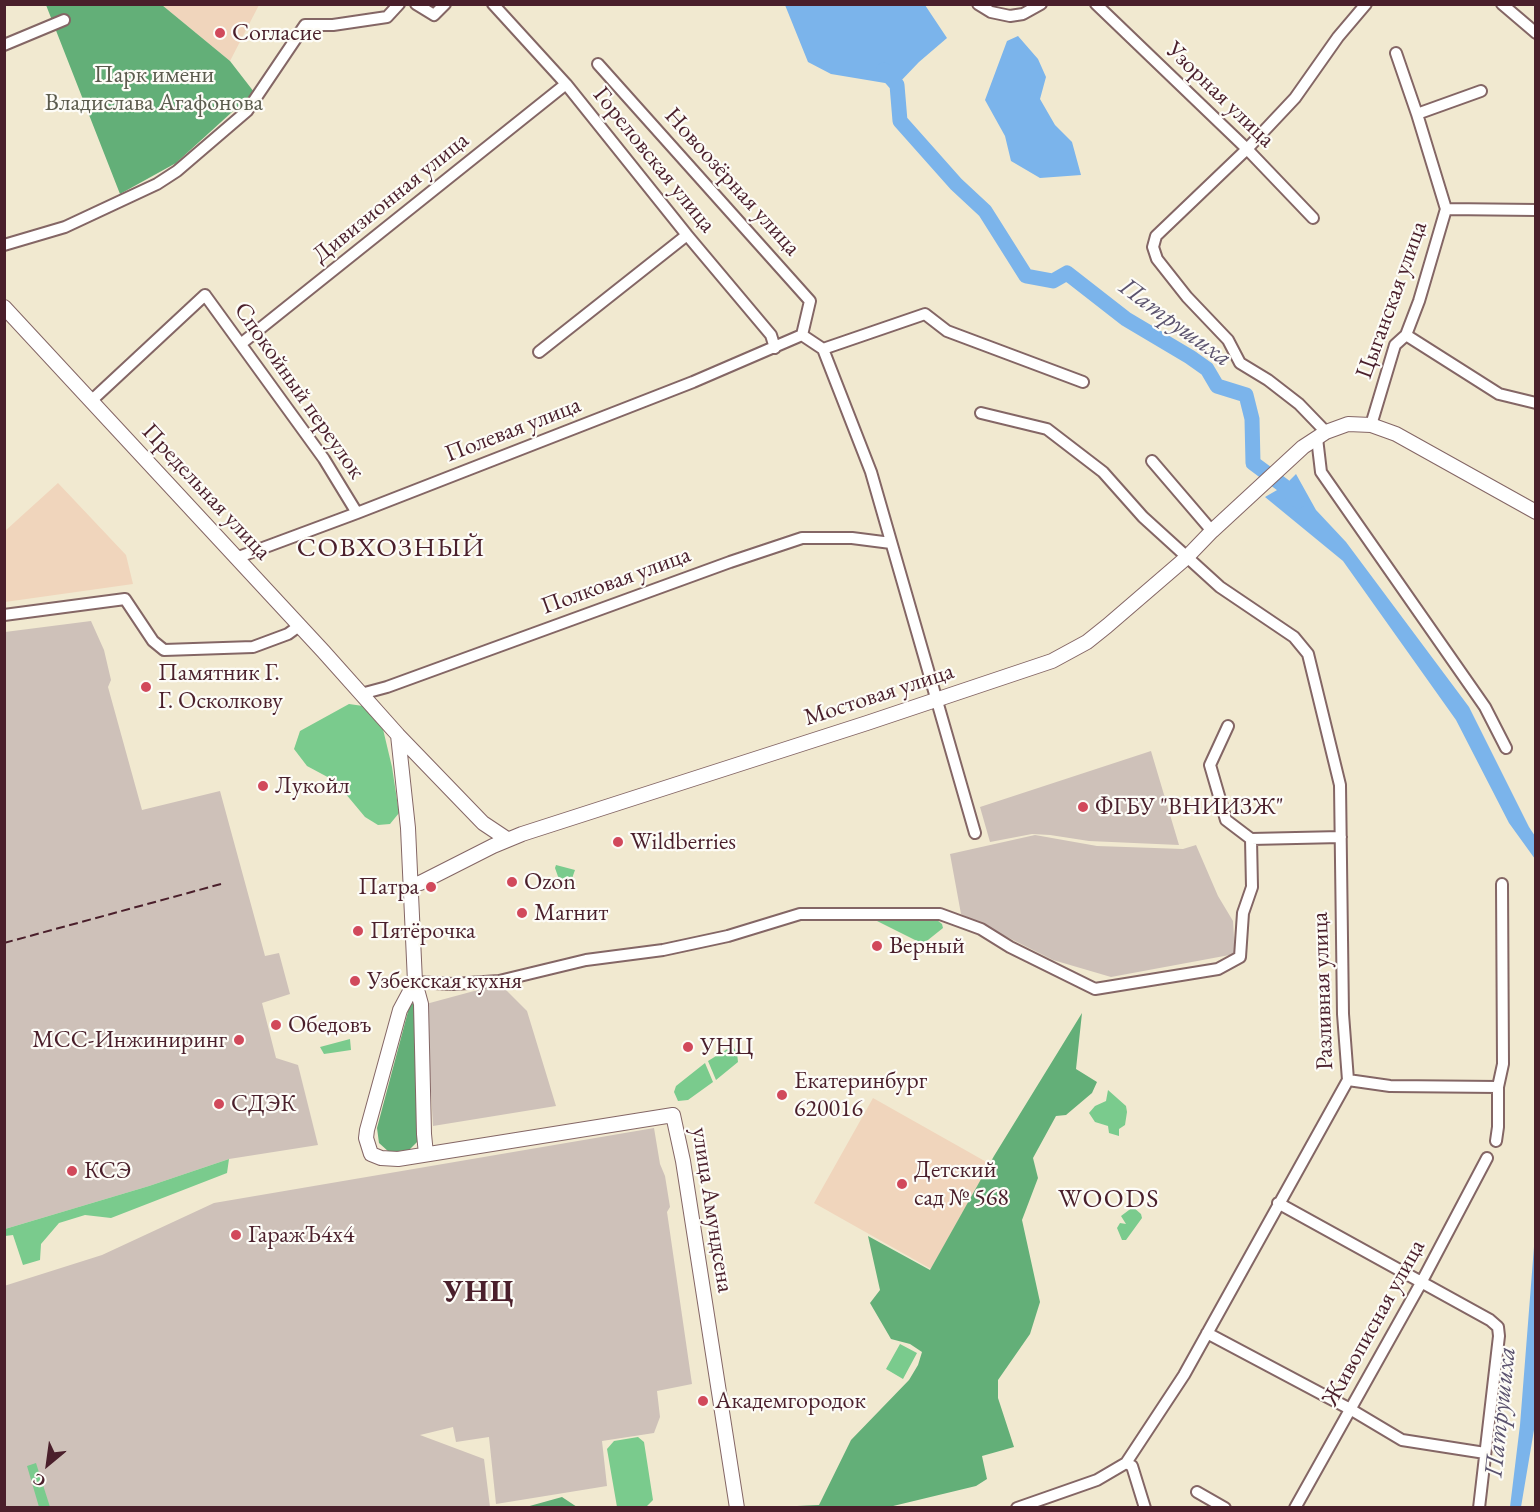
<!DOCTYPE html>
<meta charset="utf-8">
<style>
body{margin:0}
#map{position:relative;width:1540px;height:1512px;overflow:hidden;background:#f1e9d0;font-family:"EB Garamond",serif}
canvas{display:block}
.frame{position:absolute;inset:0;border:6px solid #4a1f2b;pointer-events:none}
.north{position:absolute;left:18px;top:1434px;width:60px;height:60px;-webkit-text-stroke:4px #fdfcf7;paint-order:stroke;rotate:209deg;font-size:16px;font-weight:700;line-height:24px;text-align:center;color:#4a1f2b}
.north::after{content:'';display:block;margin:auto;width:21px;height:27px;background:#4a1f2b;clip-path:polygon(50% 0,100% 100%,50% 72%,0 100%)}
</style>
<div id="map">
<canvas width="1540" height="1512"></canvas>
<div class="frame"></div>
<div class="north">С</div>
</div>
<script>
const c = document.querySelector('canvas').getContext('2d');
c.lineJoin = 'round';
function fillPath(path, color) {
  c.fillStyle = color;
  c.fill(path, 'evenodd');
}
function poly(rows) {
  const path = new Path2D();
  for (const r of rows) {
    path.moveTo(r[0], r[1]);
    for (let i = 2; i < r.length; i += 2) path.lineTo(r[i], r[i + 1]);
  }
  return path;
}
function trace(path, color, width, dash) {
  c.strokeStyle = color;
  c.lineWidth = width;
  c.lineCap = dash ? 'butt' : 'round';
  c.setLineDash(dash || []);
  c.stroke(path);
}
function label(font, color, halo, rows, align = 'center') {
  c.font = font + ' "EB Garamond",serif';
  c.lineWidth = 4.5;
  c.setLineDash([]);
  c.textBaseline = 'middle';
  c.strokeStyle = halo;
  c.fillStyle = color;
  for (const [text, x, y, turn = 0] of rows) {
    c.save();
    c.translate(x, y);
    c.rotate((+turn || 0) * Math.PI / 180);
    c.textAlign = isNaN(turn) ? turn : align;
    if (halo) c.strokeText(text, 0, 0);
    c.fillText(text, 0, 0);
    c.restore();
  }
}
const built = poly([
 [162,5,259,5,230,61],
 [58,483,126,555,133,584,5,602,5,531],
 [873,1098,990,1164,931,1269,814,1203]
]);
const industrial = poly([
 [91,621,104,650,111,680,108,687,142,810,220,791,265,956,279,953,290,994,262,1003,276,1058,298,1065,318,1145,229,1159,149,1186,5,1229,5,632],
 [1151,751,1179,845,1089,841,1050,835,1032,834,990,842,980,807],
 [1035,835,1097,846,1183,849,1196,845,1218,896,1233,921,1235,954,1111,977,1053,960,961,914,950,854],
 [500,984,527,1011,556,1106,433,1126,426,1004],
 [654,1128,660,1164,665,1176,670,1207,667,1212,692,1384,657,1391,660,1417,654,1433,602,1441,607,1486,496,1504,489,1437,456,1442,453,1427,420,1435,484,1459,490,1507,5,1507,4,1286,102,1255,214,1203]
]);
const green = poly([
 [349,704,363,706,382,725,392,767,399,813,390,824,378,825,365,817,335,781,307,766,294,749,300,731],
 [556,865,575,870,569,887,564,887,561,885,555,868],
 [881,916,937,920,942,924,943,928,923,944,877,921,877,918],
 [350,1039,351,1050,324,1054,320,1047],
 [729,1048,734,1048,737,1053,738,1062,716,1080,708,1061],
 [705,1063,713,1082,688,1100,678,1101,674,1092,676,1086],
 [1108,1090,1126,1106,1127,1112,1125,1125,1119,1129,1119,1136,1109,1133,1108,1126,1095,1122,1089,1113,1095,1106,1106,1101],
 [229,1159,227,1173,111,1218,85,1215,59,1223,41,1244,40,1260,23,1265,13,1235,5,1236,5,1229,149,1186],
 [1133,1207,1141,1214,1142,1218,1126,1240,1122,1240,1117,1228,1120,1223,1126,1224,1121,1216],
 [900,1344,917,1353,903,1379,886,1369],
 [638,1437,644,1442,653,1500,647,1506,643,1507,617,1507,607,1449,614,1441],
 [36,1463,50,1507,39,1507,27,1466]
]);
const forest = poly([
 [46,5,162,5,230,61,254,92,176,163,120,194],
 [410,1004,417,1004,419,1140,409,1150,389,1152,379,1143,377,1128],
 [1082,1013,1076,1069,1097,1082,1092,1093,1066,1115,1056,1116,1033,1158,1038,1178,1022,1220,1040,1302,1030,1334,998,1380,998,1398,1014,1447,982,1456,987,1479,976,1486,889,1507,775,1507,819,1505,851,1440,909,1380,918,1365,922,1352,910,1344,891,1339,870,1303,880,1290,868,1236,930,1270,994,1156],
 [562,1497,577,1507,526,1507]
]);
const water = poly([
 [785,5,925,5,947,38,919,62,897,85,831,74,808,62],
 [1018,36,1038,59,1046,77,1040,99,1055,125,1072,142,1081,175,1040,178,1011,161,1005,136,985,100,1007,41],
 [1296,474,1316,510,1346,542,1469,707,1529,827,1535,836,1535,859,1509,823,1456,720,1343,561,1265,497,1284,486],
 [1535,1234,1535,1424,1521,1507,1510,1507,1520,1425]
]);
const river = poly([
 [884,70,897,85,900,121,956,184,985,211,1026,276,1053,281,1067,273,1126,319,1190,357,1207,369,1217,386,1246,395,1252,419,1253,463,1284,486,1298,501]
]);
const street = poly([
 [416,4,434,15,445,4],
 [493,4,566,84,687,235,771,335,775,348],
 [978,4,991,12,1010,16,1023,14,1041,4],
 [1096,4,1247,149,1313,218],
 [1502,4,1536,33],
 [4,45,64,20],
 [598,64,810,301,802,335],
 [1417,114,1481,91],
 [1446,209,1536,210],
 [4,245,65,227,157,184,177,171,247,111,305,25,333,25,387,17,399,4],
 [802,335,823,349,871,472,975,833],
 [1406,335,1499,394,1536,403],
 [242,343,566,84],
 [823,349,925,314,947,331,1083,382],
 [539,352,687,235],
 [91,401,205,295,324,459,357,513],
 [981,413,1047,429,1103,472,1143,517,1220,587,1294,637,1308,654,1340,785,1343,1014,1348,1080,1184,1375,1126,1463,1097,1480,1017,1508],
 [1371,425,1395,345,1406,335,1419,301,1446,209,1417,114,1396,53],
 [1326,432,1299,404,1268,380,1240,363,1228,340,1187,297,1157,259,1153,247,1156,236,1247,149,1295,98,1338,37,1366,4],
 [1317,438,1321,472,1485,707,1506,748],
 [1152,461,1212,531],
 [236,558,357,513,693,382,802,335],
 [4,615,125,599,153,641,164,650,253,647,288,634,299,626],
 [361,694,387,687,730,562,802,538,852,538,891,543],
 [1228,726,1210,765,1226,820,1251,839,1341,837],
 [415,982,453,984,499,981,586,960,663,950,728,936,800,914,940,914,981,929,1010,947,1095,989,1218,969,1240,957,1243,913,1252,887,1251,839],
 [1348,1080,1390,1086,1498,1087],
 [1496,1141,1498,1127,1498,1087,1503,1064,1502,884],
 [1278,1203,1490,1320,1498,1327,1499,1336,1479,1508],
 [1207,1333,1350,1409,1402,1440,1485,1453],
 [1126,1463,1132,1466,1145,1508],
 [1197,1492,1225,1508],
 [1295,1508,1421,1283,1487,1158]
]);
const secondary = poly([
 [4,307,323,651,398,735,483,823,507,839],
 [398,735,408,828,415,982,421,1004,424,1134,426,1154],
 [411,884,420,883,493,846,522,834,867,723,1052,661,1087,642,1107,626,1186,558,1212,531,1303,447,1326,432,1348,424,1371,425,1396,434,1536,512],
 [415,982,400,1010,367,1130,366,1138,371,1154,381,1158,398,1159,673,1115,683,1161,737,1508]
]);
const rail = poly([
 [4,943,221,884]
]);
const markers = [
 [220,33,6,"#d1495b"],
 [146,687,6,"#d1495b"],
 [263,786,6,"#d1495b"],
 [1083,807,6,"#d1495b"],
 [618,842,6,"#d1495b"],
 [512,882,6,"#d1495b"],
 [431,887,6,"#d1495b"],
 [522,913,6,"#d1495b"],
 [358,931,6,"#d1495b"],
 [877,946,6,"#d1495b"],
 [355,981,6,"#d1495b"],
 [276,1025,6,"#d1495b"],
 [239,1040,6,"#d1495b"],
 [688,1047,6,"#d1495b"],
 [782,1095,6,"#d1495b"],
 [219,1104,6,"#d1495b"],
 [72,1171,6,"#d1495b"],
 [902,1184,6,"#d1495b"],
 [236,1235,6,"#d1495b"],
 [703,1401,6,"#d1495b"]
];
const poiNames = [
 ["Согласие",232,33],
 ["Памятник Г.",158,673],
 ["Г. Осколкову",158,701],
 ["Лукойл",275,786],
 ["ФГБУ \"ВНИИЗЖ\"",1095,807],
 ["Wildberries",630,842],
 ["Ozon",524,882],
 ["Патра",419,887,"right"],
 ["Магнит",534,913],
 ["Пятёрочка",370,931],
 ["Верный",889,946],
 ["Узбекская кухня",367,981],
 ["Обедовъ",288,1025],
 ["МСС-Инжиниринг",227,1040,"right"],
 ["УНЦ",700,1047],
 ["Екатеринбург",794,1081],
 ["620016",794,1109],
 ["СДЭК",231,1104],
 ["Детский",914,1170],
 ["сад № 568",914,1198],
 ["КСЭ",84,1171],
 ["ГаражЪ4х4",248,1235],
 ["Академгородок",715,1401]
];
const parkNames = [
 ["Парк имени",154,75],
 ["Владислава Агафонова",154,103]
];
const streetNames = [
 ["Узорная улица",1220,95,44],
 ["Гореловская улица",654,160,51],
 ["Новоозёрная улица",732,182,48],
 ["Дивизионная улица",391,198,-39],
 ["Цыганская улица",1392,300,-70],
 ["Спокойный переулок",299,391,55],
 ["Полевая улица",513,430,-21],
 ["Предельная улица",206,492,47],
 ["Полковая улица",616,581,-20],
 ["Мостовая улица",879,695,-18],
 ["Разливная улица",1323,991,-92],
 ["улица Амундсена",712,1210,81],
 ["Живописная улица",1374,1323,-61]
];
const waterNames = [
 ["Патрушиха",1175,323,36],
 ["Патрушиха",1501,1412,-84]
];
const neighbourhoodNames = [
 ["WOODS",1109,1200]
];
const quarterNames = [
 ["СОВХОЗНЫЙ",391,549]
];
const districtNames = [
 ["УНЦ",479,1293]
];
fillPath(built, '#f0d5bc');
fillPath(industrial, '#cec1b9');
fillPath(green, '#7acb8d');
fillPath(forest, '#63af78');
fillPath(water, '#7bb4eb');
trace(river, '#7bb4eb', 15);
trace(street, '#846665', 14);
trace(secondary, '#846665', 16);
trace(street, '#fff', 10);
trace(secondary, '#fff', 14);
trace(rail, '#4a1f2b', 2, [9, 4.5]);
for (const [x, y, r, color] of markers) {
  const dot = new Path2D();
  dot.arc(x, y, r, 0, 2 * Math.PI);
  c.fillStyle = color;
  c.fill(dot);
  trace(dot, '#fdfcf7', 2);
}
label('24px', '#4a1f2b', '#fdfcf7', poiNames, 'left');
label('24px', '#5b5b4d', '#fdfcf7', parkNames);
label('24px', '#4a1f2b', '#fdfcf7', streetNames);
label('italic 26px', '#5b536e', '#fdfcf7', waterNames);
c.letterSpacing = '1.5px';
label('26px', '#4a1f2b', '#fdfcf7', neighbourhoodNames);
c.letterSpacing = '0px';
c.letterSpacing = '1.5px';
label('27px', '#4a1f2b', '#fdfcf7', quarterNames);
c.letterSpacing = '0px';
c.letterSpacing = '1.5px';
label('bold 30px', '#4a1f2b', '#fdfcf7', districtNames);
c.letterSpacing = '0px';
</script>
